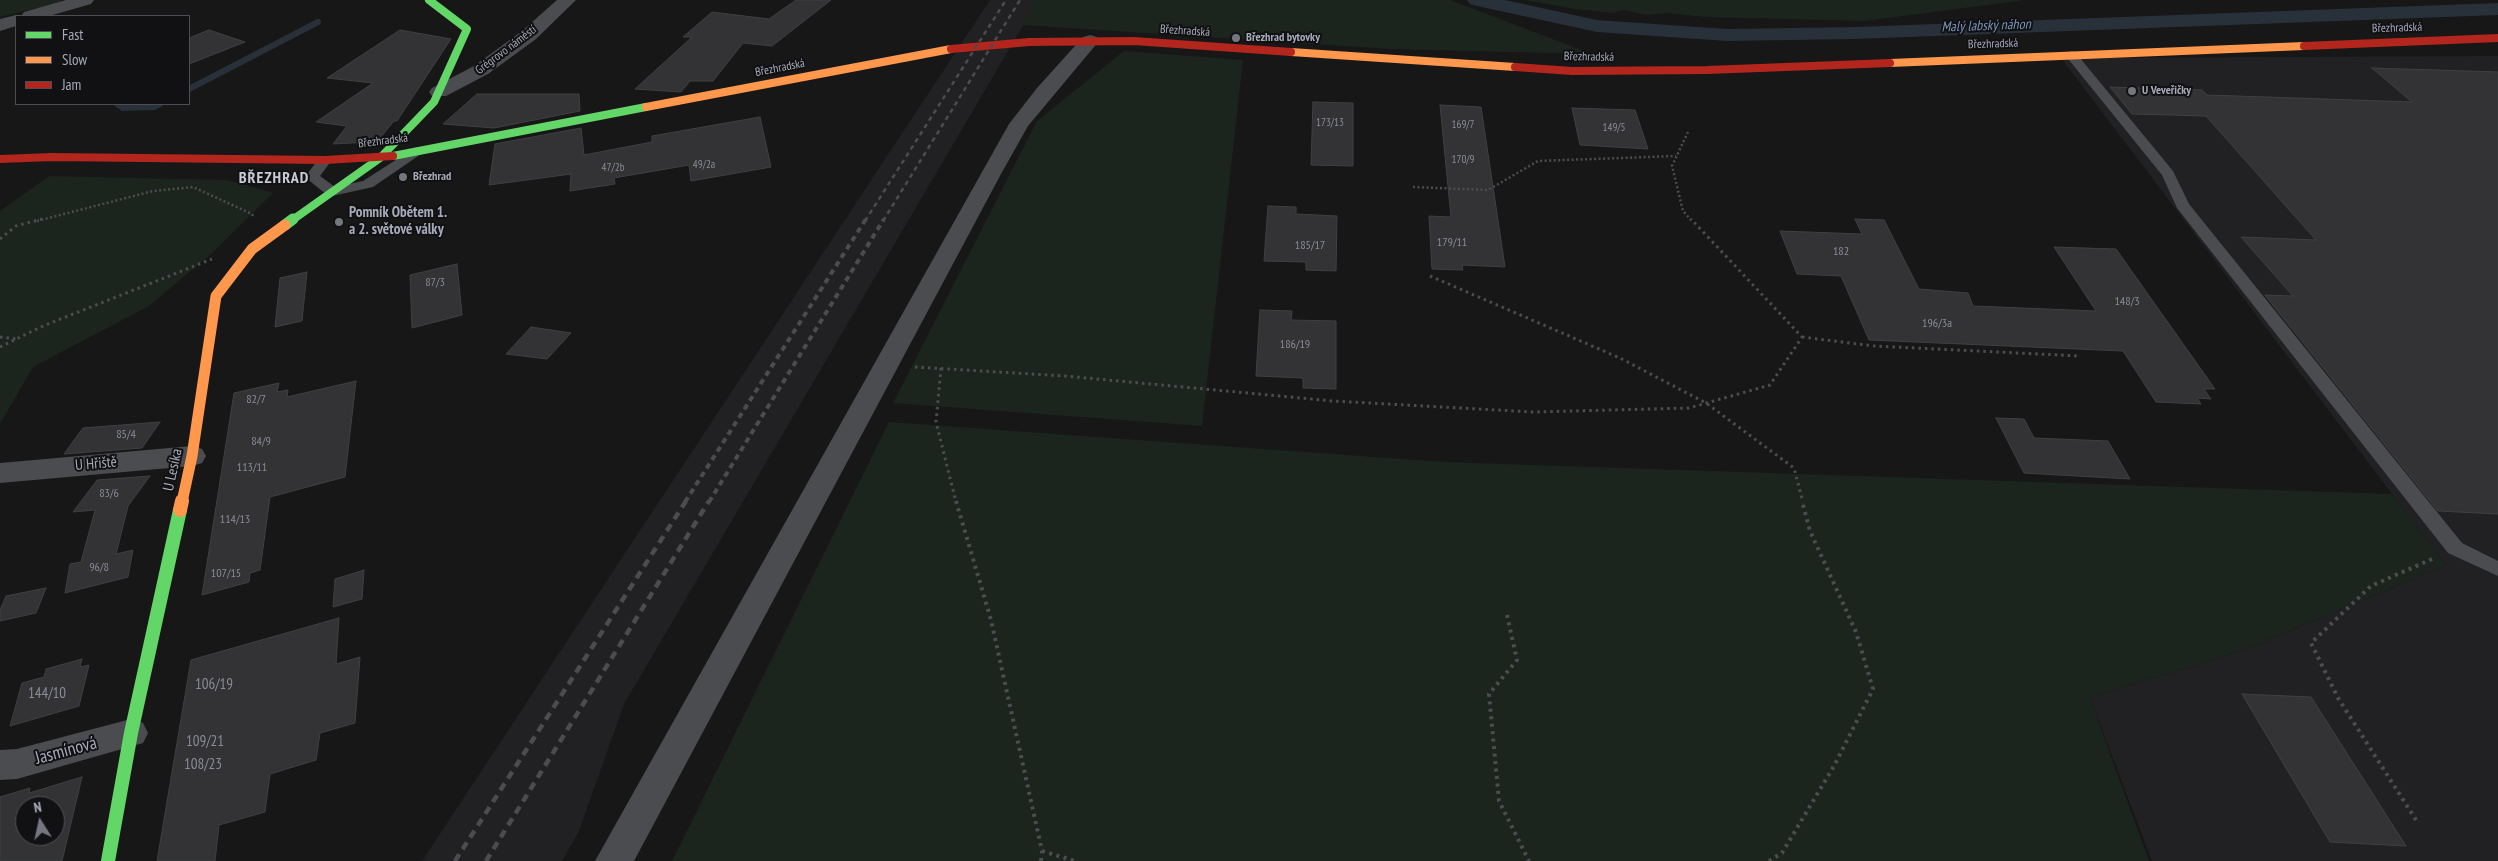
<!DOCTYPE html>
<meta charset="utf-8">
<style>
body{margin:0}
#map{position:relative;width:2498px;height:861px;overflow:hidden;background:#171717;font-family:"PT Sans Narrow",sans-serif}
canvas{display:block}
.legend{position:absolute;left:15px;top:15px;width:175px;height:90px;box-sizing:border-box;background:#111113;border:1px solid #4d4e55;margin:0;padding:6px 9px;list-style:none;font-size:15px;color:#a6aab9}
.legend li{display:flex;align-items:center;gap:10px;height:25px}
.legend b{width:25px;border:1px solid #4d4e55}
.north{position:absolute;left:15px;top:796px;width:50px;height:50px;box-sizing:border-box;background:#111113;border:1px solid #4d4e55;border-radius:50%;rotate:350deg;font-size:14px;font-weight:700;line-height:20px;text-align:center;color:#a6aab9}
.north::after{content:'';display:block;margin:auto;width:18px;height:22px;background:#747780;clip-path:polygon(50% 0,100% 100%,50% 72%,0 100%)}
</style>
<div id="map">
<canvas width="2498" height="861"></canvas>
<ul class="legend">
<li><b style="height:6px;background:#63d668"></b>Fast</li>
<li><b style="height:6px;background:#ff974d"></b>Slow</li>
<li><b style="height:6px;background:#b3261e"></b>Jam</li>
</ul>
<div class="north">N</div>
</div>
<script>
const c = document.querySelector('canvas').getContext('2d');
c.lineJoin = 'round';
function fillPath(path, color) {
  c.fillStyle = color;
  c.fill(path, 'evenodd');
}
function poly(rows) {
  const path = new Path2D();
  for (const r of rows) {
    path.moveTo(r[0], r[1]);
    for (let i = 2; i < r.length; i += 2) path.lineTo(r[i], r[i + 1]);
  }
  return path;
}
function trace(path, color, width, dash) {
  c.strokeStyle = color;
  c.lineWidth = width;
  c.lineCap = dash ? 'butt' : 'round';
  c.setLineDash(dash || []);
  c.stroke(path);
}
function label(font, color, halo, rows, align = 'center') {
  c.font = font + ' "PT Sans Narrow",sans-serif';
  c.lineWidth = 4;
  c.setLineDash([]);
  c.textBaseline = 'middle';
  c.strokeStyle = halo;
  c.fillStyle = color;
  for (const [text, x, y, turn = 0] of rows) {
    c.save();
    c.translate(x, y);
    c.rotate((+turn || 0) * Math.PI / 180);
    c.textAlign = isNaN(turn) ? turn : align;
    if (halo) c.strokeText(text, 0, 0);
    c.fillText(text, 0, 0);
    c.restore();
  }
}
const built = poly([
 [990,0,1038,0,624,704,579,831,562,861,422,861],
 [2498,56,2498,861,2152,861,2090,698,2249,648,2446,565,2061,58]
]);
const green = poly([
 [0,0,62,0,59,3,0,17],
 [1037,0,1450,0,1592,54,1390,49,1022,25],
 [1525,0,2025,0,1865,21,1705,17,1667,13,1646,15,1624,10,1612,13,1574,9],
 [1124,51,1243,60,1202,426,893,403,1037,121],
 [49,176,227,180,273,193,211,254,149,306,33,367,0,424,0,211],
 [889,422,1444,462,2392,494,2446,565,2249,648,2090,698,2149,861,672,861]
]);
const stream = poly([
 [189,89,318,22],
 [117,104,123,108,154,107,160,104]
]);
const canal = poly([
 [1467,0,1505,0,1597,20,1727,29,1855,27,2498,3,2498,15,1855,39,1727,41,1597,32,1477,6,1470,4,1467,0]
]);
const building = poly([
 [796,0,831,0,772,46,743,43,713,81,690,81,681,92,635,89,692,37,683,37,712,12,769,19,796,0],
 [209,30,245,42,189,64,189,38,209,30],
 [400,30,451,39,397,121,394,121,380,138,370,142,333,144,347,126,316,122,373,83,327,78,400,30],
 [2372,68,2498,72,2498,514,2438,511,2265,295,2293,296,2241,237,2316,240,2206,116,2132,114,2110,87,2202,90,2207,95,2412,102,2372,68],
 [477,94,579,94,580,111,494,128,443,124,477,94],
 [1313,102,1353,103,1353,166,1311,165,1313,102],
 [1440,105,1481,107,1505,267,1462,265,1463,270,1432,269,1429,216,1451,217,1440,105],
 [1572,108,1635,110,1648,149,1580,145,1572,108],
 [760,117,771,167,691,181,689,165,614,178,615,184,570,191,571,174,489,185,495,144,581,128,584,155,652,142,652,136,760,117],
 [1268,206,1296,207,1296,214,1337,216,1336,271,1306,270,1306,262,1264,261,1268,206],
 [1855,219,1884,220,1919,289,1968,293,1973,306,2096,311,2054,247,2116,249,2215,389,2204,389,2211,399,2197,398,2201,404,2156,402,2123,351,1869,340,1841,276,1797,274,1780,231,1862,234,1855,219],
 [457,264,462,315,412,328,410,275,457,264],
 [307,272,302,321,275,327,280,278,307,272],
 [1260,310,1292,311,1291,320,1336,321,1336,389,1303,388,1303,378,1256,376,1260,310],
 [531,327,571,333,547,359,506,354,531,327],
 [356,381,345,477,270,497,260,570,250,573,249,582,202,595,234,393,279,383,277,392,288,390,287,397,356,381],
 [1996,418,2024,419,2034,438,2108,441,2130,479,2024,473,1996,418],
 [160,422,142,448,64,454,83,428,160,422],
 [150,476,128,506,116,554,133,550,128,577,65,593,70,564,81,562,95,510,73,512,97,480,150,476],
 [364,570,362,599,333,607,335,579,364,570],
 [46,588,36,613,0,621,0,610,6,596,46,588],
 [339,618,336,664,360,657,355,723,320,733,316,760,270,774,265,812,219,825,215,861,157,861,191,660,339,618],
 [82,659,80,667,89,665,79,706,10,726,22,683,44,677,46,669,82,659],
 [2242,694,2311,697,2406,846,2330,842,2242,694],
 [82,777,62,861,0,861,0,797,30,788,29,793,82,777],
 [25,806,55,806,55,836,25,836,25,806]
]);
const pathFar2 = poly([
 [1688,132,1672,166,1683,211,1692,221],
 [1413,187,1488,190,1538,161,1676,156],
 [37,221,153,191,193,187,252,214,254,218]
]);
const pathFar1 = poly([
 [0,239,16,226,42,219],
 [1430,276,1620,358,1706,403,1794,468,1803,502],
 [0,337,17,339],
 [1802,337,1874,346,2080,356],
 [0,347,43,326,212,259],
 [915,367,1065,376,1333,401,1533,412,1689,408,1770,385,1802,337,1691,219],
 [941,368,936,422,956,502]
]);
const path = poly([
 [956,501,991,620,1042,851,1041,861],
 [1507,615,1517,660,1489,694,1499,801,1529,861],
 [2416,820,2338,698,2311,643,2371,586,2432,559],
 [1042,851,1075,861],
 [1769,861,1782,853,1834,766,1873,689,1856,632,1810,531,1802,501]
]);
const lane = poly([
 [2071,51,2075,52,2173,171,2189,204,2462,543,2498,561,2498,576,2448,553,2177,208,2162,175,2065,55,2071,51],
 [416,147,423,151,421,154,373,187,332,196,327,195,305,177,320,157,325,156,332,160,320,176,335,187,363,181,416,147]
]);
const street = poly([
 [66,0,94,0,91,4,49,16,16,16,16,26,0,31,0,19,16,15,21,16,24,12,66,0],
 [557,0,576,0,536,39,488,74,446,96,432,96,429,92,432,88,474,66,522,31,557,0],
 [1090,35,1097,37,1099,41,1028,126,1001,174,634,861,595,861,1009,124,1037,88,1083,37,1090,35],
 [192,446,202,449,206,456,202,463,192,466,0,483,0,463,192,446],
 [131,719,143,723,148,733,143,743,17,779,0,780,0,750,17,749,131,719]
]);
const fastFar2 = poly([
 [393,156,646,107],
 [291,221,380,158,434,102,467,29,429,0]
]);
const fastFar1 = poly([
 [285,225,293,219]
]);
const fast = poly([
 [108,861,131,733,180,510]
]);
const slowFar2 = poly([
 [1291,52,1515,67],
 [1890,63,2304,46],
 [646,107,951,49]
]);
const slowFar1 = poly([
 [182,502,192,456,216,296,252,249,285,225]
]);
const slow = poly([
 [180,510,182,501]
]);
const jam = poly([
 [2304,46,2498,38],
 [951,49,1029,42,1134,41,1291,52],
 [1515,67,1572,71,1707,70,1890,63],
 [0,159,52,157,325,160,393,156]
]);
const railFar2 = poly([
 [865,221,1006,0],
 [883,221,1020,0]
]);
const railFar1 = poly([
 [685,502,866,219],
 [709,502,884,219]
]);
const rail = poly([
 [455,861,686,501],
 [486,861,709,501]
]);
const markers = [
 [1236,38,5,"#747780"],
 [2132,91,5,"#747780"],
 [403,177,5,"#747780"],
 [339,222,5,"#747780"]
];
const farNumbernames = [
 ["173/13",1330,123],
 ["169/7",1463,125],
 ["149/5",1614,128],
 ["170/9",1463,160],
 ["49/2a",704,165],
 ["47/2b",613,168]
];
const farStreetnames = [
 ["Březhradská",2397,28,-2],
 ["Březhradská",1185,31,4],
 ["Březhradská",1993,44,-2],
 ["Grégrovo náměstí",506,50,-37],
 ["Březhradská",1589,57,1],
 ["Březhradská",780,68,-11],
 ["Březhradská",383,141,-7]
];
const farPoinames = [
 ["Březhrad bytovky",1246,38],
 ["U Veveřičky",2142,91],
 ["Březhrad",413,177]
];
const numberNames = [
 ["179/11",1452,243],
 ["185/17",1310,246],
 ["182",1841,252],
 ["87/3",435,283],
 ["148/3",2127,302],
 ["196/3a",1937,324],
 ["186/19",1295,345],
 ["82/7",256,400],
 ["85/4",126,435],
 ["84/9",261,442],
 ["113/11",252,468],
 ["83/6",109,494],
 ["114/13",235,520],
 ["96/8",99,568],
 ["107/15",226,574]
];
const farWaternames = [
 ["Malý labský náhon",1986,26,-2]
];
const poiNames = [
 ["Pomník Obětem 1.",349,213],
 ["a 2. světové války",349,230]
];
const streetNames = [
 ["U Hřiště",96,464,-5],
 ["U Lesíka",173,470,-78]
];
const nearNumbernames = [
 ["106/19",214,685],
 ["144/10",47,694],
 ["109/21",205,742],
 ["108/23",203,765]
];
const farDistrictnames = [
 ["BŘEZHRAD",274,178]
];
const nearStreetnames = [
 ["Jasmínová",66,751,-15]
];
fillPath(built, '#212123');
fillPath(green, '#1c241e');
trace(stream, '#28303a', 6);
fillPath(canal, '#28303a');
fillPath(building, '#333335');
trace(building, '#3f4043', 1);
trace(pathFar2, '#4c4d51', 2.5, [2, 2.5]);
trace(pathFar1, '#4c4d51', 3, [2.5, 4]);
trace(path, '#4c4d51', 4, [3, 4.5]);
fillPath(lane, '#4a4c50');
fillPath(street, '#4a4c50');
trace(fastFar2, '#63d668', 8);
trace(fastFar1, '#63d668', 11);
trace(fast, '#63d668', 14);
trace(slowFar2, '#ff974d', 8);
trace(slowFar1, '#ff974d', 11);
trace(slow, '#ff974d', 14);
trace(jam, '#b3261e', 8);
trace(railFar2, '#4b4c4f', 2.5, [4.5, 4]);
trace(railFar1, '#4b4c4f', 4, [5.5, 4.5]);
trace(rail, '#4b4c4f', 4.5, [8, 6]);
for (const [x, y, r, color] of markers) {
  const dot = new Path2D();
  dot.arc(x, y, r, 0, 2 * Math.PI);
  c.fillStyle = color;
  c.fill(dot);
  trace(dot, '#111113', 2);
}
label('11px', '#898c98', null, farNumbernames);
label('12px', '#a6aab9', '#111113', farStreetnames);
label('bold 12px', '#a6aab9', '#111113', farPoinames, 'left');
label('12px', '#898c98', null, numberNames);
label('italic 14px', '#7a93b8', '#111113', farWaternames);
label('bold 15px', '#a6aab9', '#111113', poiNames, 'left');
label('15px', '#a6aab9', '#111113', streetNames);
label('15px', '#898c98', null, nearNumbernames);
c.letterSpacing = '1px';
label('bold 16px', '#c8cad5', '#111113', farDistrictnames);
c.letterSpacing = '0px';
label('18px', '#a6aab9', '#111113', nearStreetnames);
</script>
